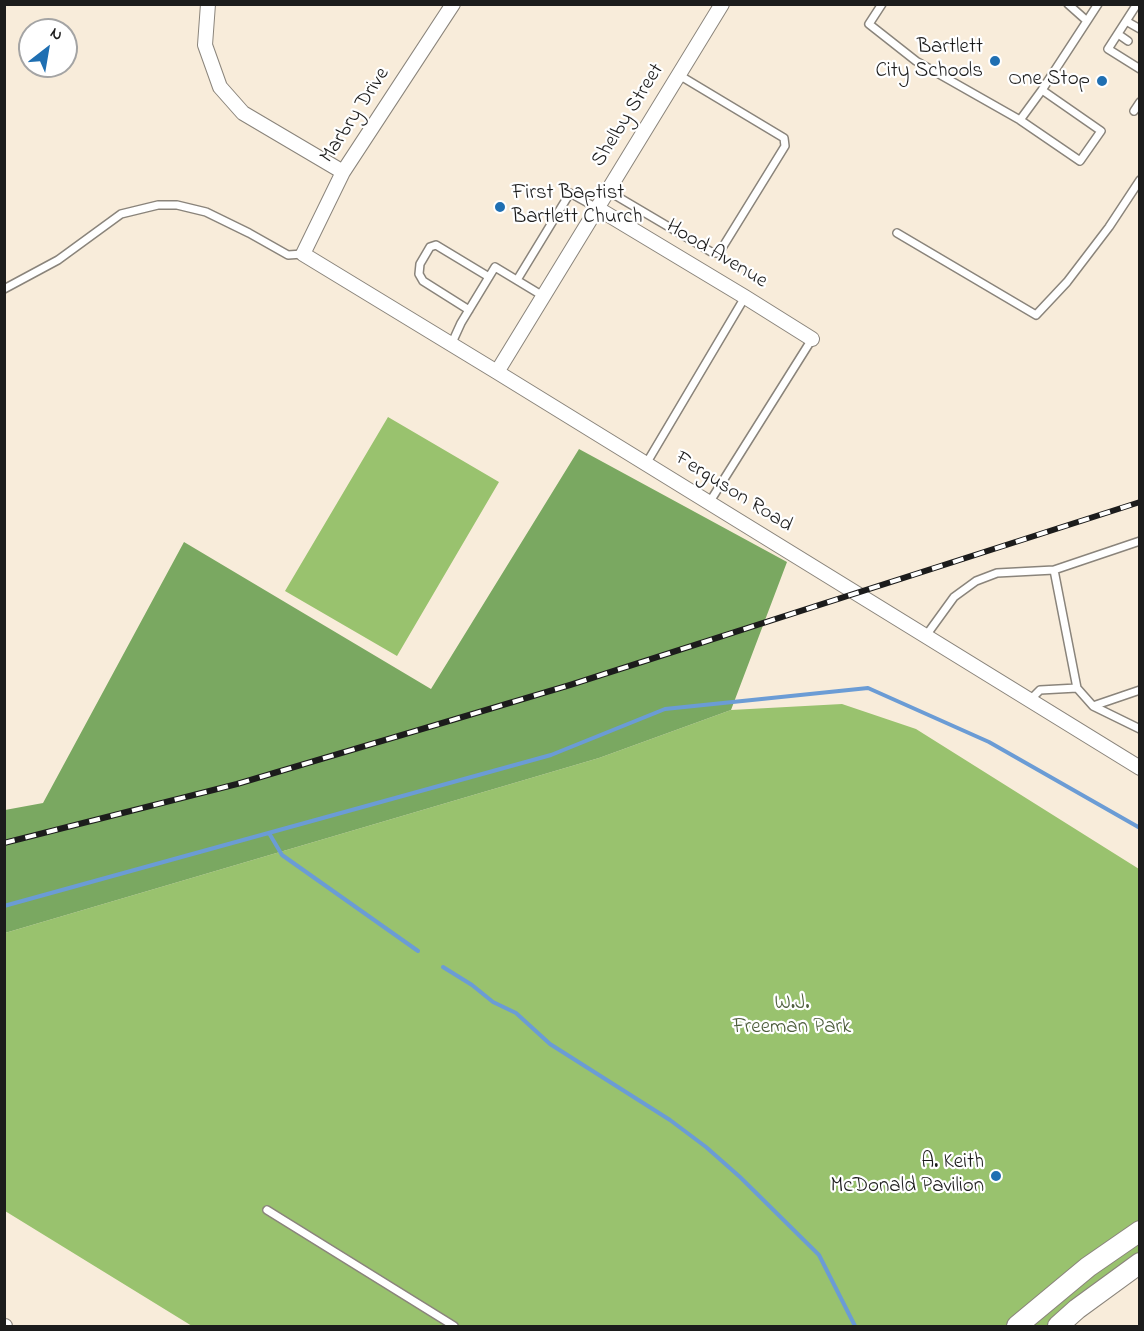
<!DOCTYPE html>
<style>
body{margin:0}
#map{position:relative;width:1144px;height:1331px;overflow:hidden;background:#f8ecda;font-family:"Indie Flower",sans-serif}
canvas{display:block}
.frame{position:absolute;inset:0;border:6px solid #1c1c1c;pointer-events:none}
.north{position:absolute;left:18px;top:18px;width:60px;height:60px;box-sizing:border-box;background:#fff;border:2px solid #a4a4a4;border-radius:50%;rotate:31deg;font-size:16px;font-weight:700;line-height:24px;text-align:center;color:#1c1c1c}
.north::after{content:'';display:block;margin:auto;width:21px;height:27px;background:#1f6fb2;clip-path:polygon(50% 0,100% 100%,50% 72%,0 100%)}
</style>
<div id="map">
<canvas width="1144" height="1331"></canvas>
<div class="frame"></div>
<div class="north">N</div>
</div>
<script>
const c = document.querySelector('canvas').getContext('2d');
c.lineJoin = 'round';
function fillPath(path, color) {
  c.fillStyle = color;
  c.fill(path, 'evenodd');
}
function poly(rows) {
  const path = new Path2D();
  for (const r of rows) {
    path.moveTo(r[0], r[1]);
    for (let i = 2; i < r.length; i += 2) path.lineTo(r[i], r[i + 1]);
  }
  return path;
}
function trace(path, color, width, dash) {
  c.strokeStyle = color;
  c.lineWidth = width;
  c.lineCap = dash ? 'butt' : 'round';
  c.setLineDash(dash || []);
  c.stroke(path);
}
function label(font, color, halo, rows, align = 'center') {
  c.font = font + ' "Indie Flower",sans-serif';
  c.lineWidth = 4.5;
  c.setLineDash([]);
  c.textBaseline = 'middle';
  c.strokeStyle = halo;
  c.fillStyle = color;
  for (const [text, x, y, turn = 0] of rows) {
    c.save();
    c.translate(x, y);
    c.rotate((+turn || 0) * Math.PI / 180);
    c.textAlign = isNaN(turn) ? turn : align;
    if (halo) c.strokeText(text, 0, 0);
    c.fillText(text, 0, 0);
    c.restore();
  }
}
const green = poly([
 [388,417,499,482,397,656,285,591],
 [842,704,916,729,1139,869,1139,1263,1058,1326,192,1326,5,1211,5,933,599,758,731,710]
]);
const forest = poly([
 [579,449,787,562,731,710,599,758,5,933,5,810,43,803,184,542,431,689]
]);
const stream = poly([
 [269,833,282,855,418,951],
 [4,906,551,755,665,709,868,688,989,742,1140,828],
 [443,967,472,985,493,1002,516,1013,550,1044,670,1120,706,1147,740,1177,819,1255,855,1326]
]);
const service = poly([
 [882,4,869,24,916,61,1020,120,1080,161,1101,131,1042,90,1020,120],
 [1137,4,1108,49,1140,69],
 [1087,21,1098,4],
 [1126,21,1140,29],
 [1118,34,1128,41],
 [1042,90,1087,21,1068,4],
 [1134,111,1140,102],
 [608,191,713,253,719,253,785,146,784,138,679,75],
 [897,233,1036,315,1067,282,1109,227,1140,180],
 [517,280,570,193,597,208],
 [4,289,58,260,121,214,158,205,177,205,206,212,249,233,288,255,303,254],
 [469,310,423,281,419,274,420,264,430,247,436,245,489,277],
 [451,345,461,323,495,267,543,296],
 [646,464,745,297],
 [709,503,812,339],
 [1140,541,1054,570,1077,688,1093,706,1140,690],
 [925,637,954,597,976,581,997,573,1054,570],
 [1029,701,1040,690,1077,688],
 [1093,706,1140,729],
 [267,1210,454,1326]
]);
const minor = poly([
 [208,4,205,45,220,87,243,113,343,172],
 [453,4,343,172,303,254,497,372,1140,768],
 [597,208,745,297,812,339],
 [497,372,722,4],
 [4,1326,5,1326]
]);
const secondary = poly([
 [1017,1326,1088,1267,1140,1231],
 [1058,1326,1077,1309,1140,1263]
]);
const rail = poly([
 [4,843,237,784,570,685,1140,502]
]);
const markers = [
 [995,61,6,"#1f6fb2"],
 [1102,81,6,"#1f6fb2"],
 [500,207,6,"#1f6fb2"],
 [996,1176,6,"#1f6fb2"]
];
const poiNames = [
 ["Bartlett",983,49],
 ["City Schools",983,73],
 ["One Stop",1090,81],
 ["First Baptist",512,195,"left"],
 ["Bartlett Church",512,219,"left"],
 ["A. Keith",984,1164],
 ["McDonald Pavilion",984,1188]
];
const streetNames = [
 ["Marbry Drive",356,116,-57],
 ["Shelby Street",629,116,-58],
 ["Hood Avenue",716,255,31],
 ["Ferguson Road",733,493,32]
];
const parkNames = [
 ["W.J.",792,1005],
 ["Freeman Park",792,1029]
];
fillPath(green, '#99c26e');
fillPath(forest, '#7aa861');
trace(stream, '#6b9cd5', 4);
trace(service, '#8a847b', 10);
trace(minor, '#8a847b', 16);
trace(secondary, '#8a847b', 22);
trace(service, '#fff', 7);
trace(minor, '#fff', 14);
trace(secondary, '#fff', 20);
trace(rail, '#1c1c1c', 6);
trace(rail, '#fff', 4, [11]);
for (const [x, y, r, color] of markers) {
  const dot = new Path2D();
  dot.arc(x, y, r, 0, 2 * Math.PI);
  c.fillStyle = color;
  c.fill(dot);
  trace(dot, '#fff', 2);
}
label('21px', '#1c1c1c', '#fff', poiNames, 'right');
label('21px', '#1c1c1c', '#fff', streetNames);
label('21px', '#4e5e3d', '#fff', parkNames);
</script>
